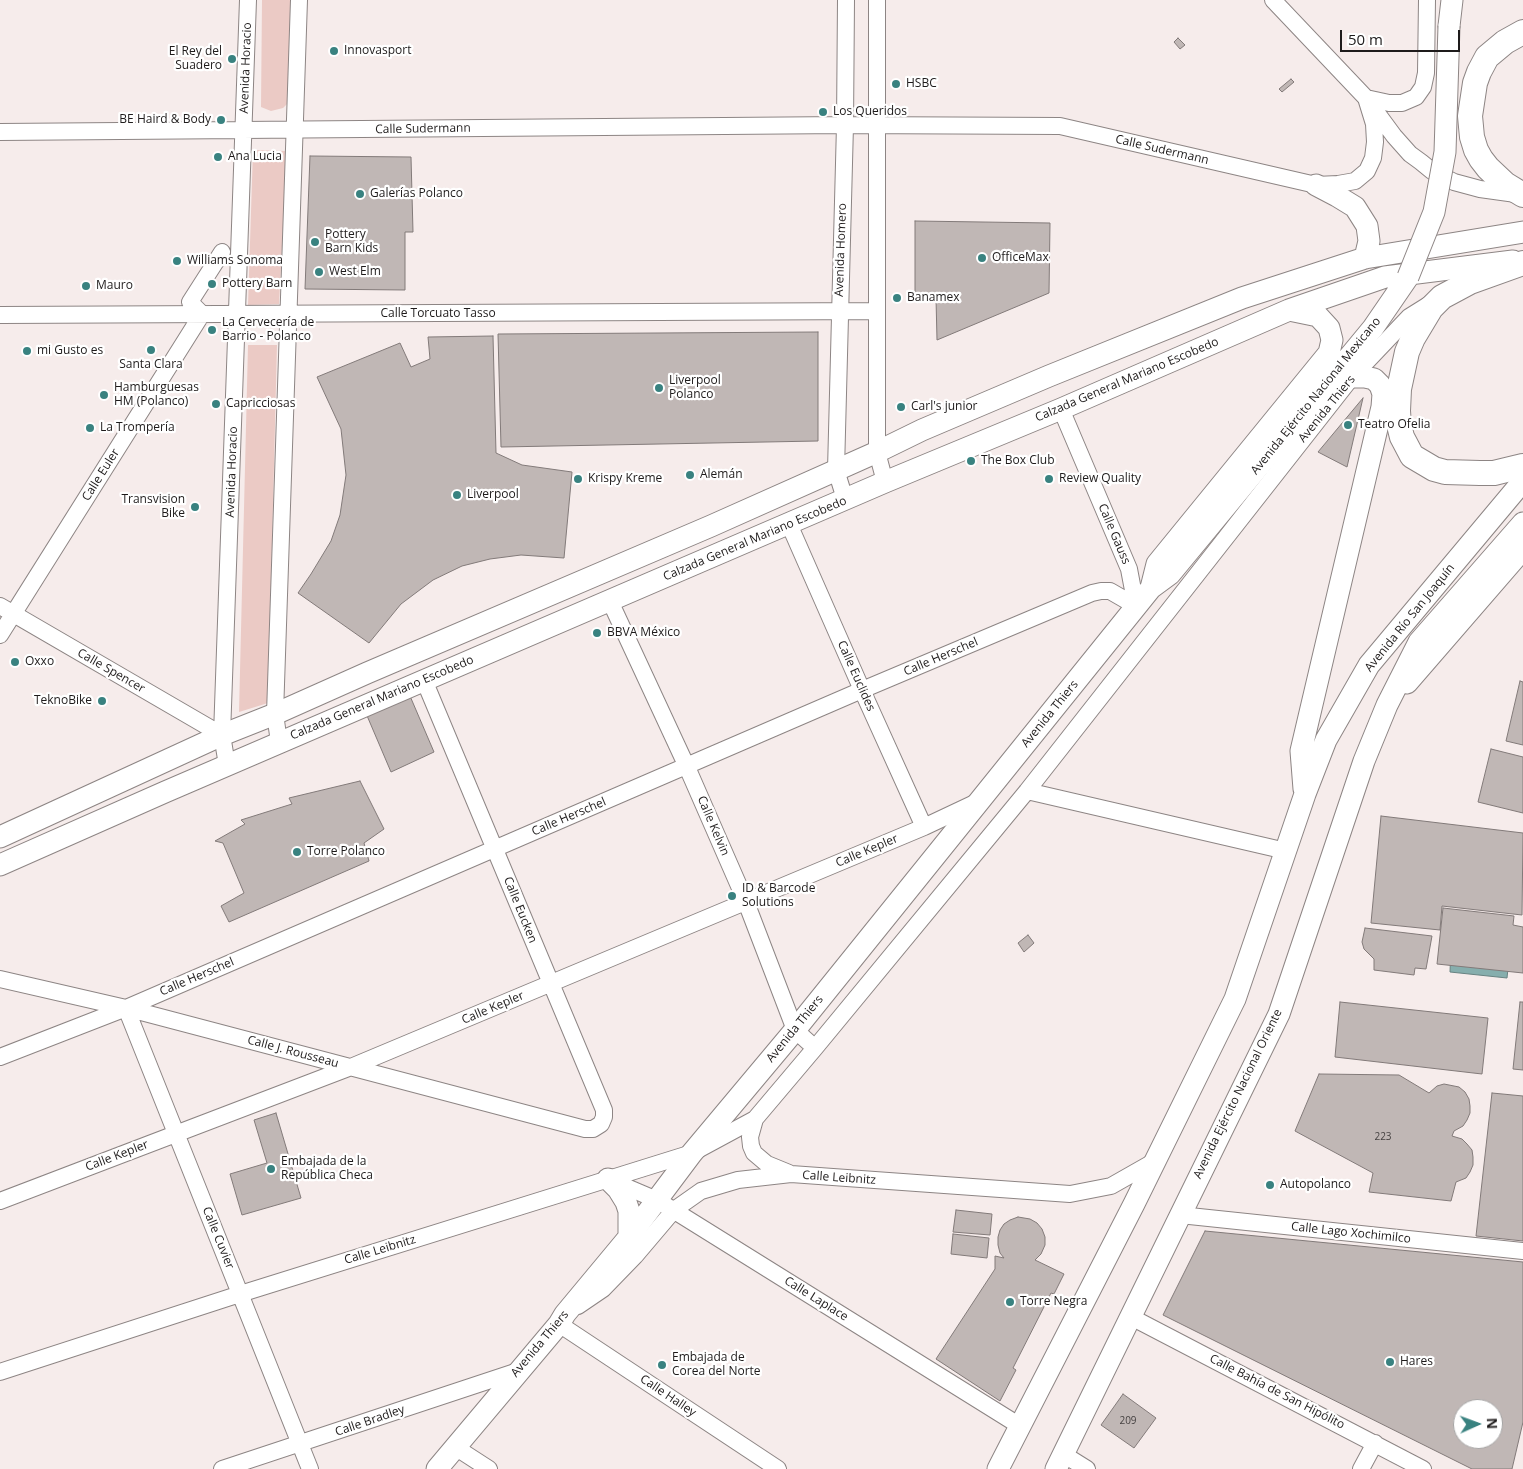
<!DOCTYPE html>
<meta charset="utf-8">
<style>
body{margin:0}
#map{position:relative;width:1523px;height:1469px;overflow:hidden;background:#f6eceb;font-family:"Open Sans",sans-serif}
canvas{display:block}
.north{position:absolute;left:1453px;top:1399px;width:50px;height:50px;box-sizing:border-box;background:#fff;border:1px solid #a5a4a4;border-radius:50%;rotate:88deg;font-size:14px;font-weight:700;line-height:20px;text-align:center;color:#1e1b1b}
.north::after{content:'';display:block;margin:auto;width:18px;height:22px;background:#398280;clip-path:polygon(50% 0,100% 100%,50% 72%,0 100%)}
.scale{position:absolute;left:1340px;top:30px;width:120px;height:22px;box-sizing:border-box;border:2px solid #1e1b1b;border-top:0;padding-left:6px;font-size:15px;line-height:18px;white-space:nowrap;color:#1e1b1b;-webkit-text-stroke:4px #fff;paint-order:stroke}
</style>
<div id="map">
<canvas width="1523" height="1469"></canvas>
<div class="north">N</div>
<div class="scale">50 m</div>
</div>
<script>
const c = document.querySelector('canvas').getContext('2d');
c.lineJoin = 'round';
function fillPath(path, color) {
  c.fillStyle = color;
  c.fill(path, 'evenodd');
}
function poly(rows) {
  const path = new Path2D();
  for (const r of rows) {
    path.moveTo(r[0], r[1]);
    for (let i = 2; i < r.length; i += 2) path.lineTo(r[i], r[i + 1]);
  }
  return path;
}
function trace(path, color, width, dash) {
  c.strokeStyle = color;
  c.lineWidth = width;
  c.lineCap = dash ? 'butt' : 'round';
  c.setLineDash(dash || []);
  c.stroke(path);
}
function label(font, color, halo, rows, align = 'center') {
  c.font = font + ' "Open Sans",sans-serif';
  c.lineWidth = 4.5;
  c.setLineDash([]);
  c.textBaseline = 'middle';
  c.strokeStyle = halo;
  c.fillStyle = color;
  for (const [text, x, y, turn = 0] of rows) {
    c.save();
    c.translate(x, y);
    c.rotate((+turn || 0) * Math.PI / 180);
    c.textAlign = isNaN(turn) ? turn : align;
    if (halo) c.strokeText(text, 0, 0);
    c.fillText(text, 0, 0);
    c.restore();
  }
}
const green = poly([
 [262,0,291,0,290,101,283,108,271,111,261,107],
 [253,150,287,151,279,304,248,305],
 [248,345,277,345,268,703,239,712]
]);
const water = poly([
 [1451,944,1510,950,1507,978,1450,972,1451,944]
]);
const building = poly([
 [1178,38,1185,45,1180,49,1174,42,1178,38],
 [1291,79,1294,82,1282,92,1279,89,1291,79],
 [310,156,411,157,413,232,405,232,405,290,305,289,310,156],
 [915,221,1050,223,1049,293,937,340,936,298,915,297,915,221],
 [818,332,818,441,501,447,498,334,818,332],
 [493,336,496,453,522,465,572,472,564,558,521,555,490,559,462,566,433,580,401,604,369,643,298,593,311,574,331,541,340,515,346,475,341,429,317,377,400,343,411,367,430,359,428,337,493,336],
 [1363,398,1347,467,1318,452,1363,398],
 [1520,681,1523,682,1523,745,1506,741,1520,681],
 [410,696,434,752,391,772,365,711,410,696],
 [1491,749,1523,757,1523,813,1478,802,1491,749],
 [360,781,384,829,364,843,369,861,229,922,221,906,244,893,223,843,215,841,245,824,241,820,292,804,289,798,360,781],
 [1381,816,1523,833,1522,915,1442,906,1440,930,1371,923,1381,816],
 [1443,908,1514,916,1513,925,1523,927,1523,973,1437,964,1443,908],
 [1365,928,1432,936,1426,969,1415,968,1414,975,1374,970,1374,959,1364,949,1362,942,1365,928],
 [1028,935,1034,943,1024,952,1018,943,1028,935],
 [1340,1002,1488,1018,1482,1074,1335,1057,1340,1002],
 [1520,1002,1523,1002,1523,1070,1513,1069,1520,1002],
 [1319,1074,1399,1075,1429,1093,1437,1086,1444,1084,1459,1087,1465,1092,1469,1099,1470,1106,1470,1113,1467,1120,1463,1126,1454,1131,1452,1136,1462,1139,1467,1144,1472,1150,1473,1157,1473,1165,1470,1172,1466,1178,1456,1182,1451,1201,1369,1192,1373,1173,1295,1131,1319,1074],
 [1492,1093,1523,1096,1523,1241,1476,1236,1492,1093],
 [276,1113,301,1198,242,1215,230,1174,267,1163,254,1120,276,1113],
 [956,1210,992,1214,990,1235,953,1232,956,1210],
 [1018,1217,1030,1219,1037,1223,1042,1229,1045,1237,1045,1245,1041,1254,1035,1260,1064,1274,1054,1294,1051,1293,1013,1368,1016,1370,1000,1401,936,1359,995,1269,995,1256,1004,1258,1000,1253,998,1245,998,1237,1000,1230,1004,1224,1010,1220,1018,1217],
 [1205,1231,1523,1262,1523,1422,1512,1469,1472,1469,1163,1315,1205,1231],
 [1463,1409,1493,1409,1493,1439,1463,1439,1463,1409],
 [953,1234,989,1238,987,1258,951,1254,953,1234],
 [1123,1394,1156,1418,1134,1448,1101,1425,1123,1394]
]);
const minor = poly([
 [877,0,877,452,885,482],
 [1273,0,1366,98,1394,136,1410,154,1421,162,1432,171,1454,182,1480,189,1516,194],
 [1366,98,1389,103,1402,103,1416,97,1423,87,1426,73,1427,0],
 [0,132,845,125,1060,126,1316,185,1338,184,1355,181,1367,171,1373,158,1375,142,1374,124,1366,98],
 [0,315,877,311],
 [1061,409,1129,569,1136,606],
 [845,499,836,470,845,125,846,0],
 [789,524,862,690,924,827],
 [610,601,687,767,746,902,795,1030,815,1048],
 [0,606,222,735],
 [0,635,202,314,190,302,222,252],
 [279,742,275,714,299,0],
 [227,765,222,735,248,0],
 [1027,791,1286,851],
 [0,979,126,1008,585,1129,593,1129,601,1124,604,1117,604,1110,424,680],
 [126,1008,310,1469],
 [0,1057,126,1008,862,690,1092,593,1101,591,1110,591,1136,606],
 [755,1119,750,1137,751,1146,754,1153,767,1164,789,1173],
 [610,1180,657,1200,1020,1426],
 [0,1201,351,1067,924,827,977,802],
 [1180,1215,1523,1251],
 [578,1306,603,1289,635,1256,674,1210,701,1191,738,1180,791,1174,1070,1194,1111,1186,1155,1161],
 [1131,1317,1423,1469],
 [559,1324,778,1469],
 [0,1372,240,1294,692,1153,755,1119,815,1048,1027,791,1352,377,1409,317,1433,302],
 [455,1447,489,1469],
 [1063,1454,1087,1469],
 [222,1469,518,1371],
 [1361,1469,1375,1443]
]);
const major = poly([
 [1449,26,1452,0],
 [1316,185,1337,196,1355,207,1367,226,1369,241,1365,258],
 [1151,588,1157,564,1329,353,1332,340,1329,328,1318,316,1289,310],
 [1407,683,1523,549],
 [1304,789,1301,751,1382,407,1383,394,1380,385,1374,379,1365,377,1352,377],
 [0,837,222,735,275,714,367,673,711,526,877,452,922,430,1049,376,1242,298,1365,258,1523,232],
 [0,865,165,792,885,482,1061,409,1289,310,1385,277,1513,261],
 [608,1179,618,1189,626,1202,629,1211,629,1237],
 [437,1469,559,1324,565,1314,629,1237,692,1153,795,1030,1151,588,1170,574,1373,328,1408,277],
 [998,1469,1134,1204,1235,999,1305,794,1326,740,1369,665,1523,481],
 [1056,1469,1279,1014,1364,761,1387,705,1419,642,1523,523]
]);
const highway = poly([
 [1523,32,1505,42,1487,57,1479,72,1475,83,1470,116,1472,137,1476,150,1481,159,1488,168,1505,184,1523,195],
 [1523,263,1470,282,1442,297,1431,308,1413,338,1407,352,1399,389,1398,411,1399,425,1402,437,1412,456,1434,469,1445,472,1480,473,1494,473,1523,466]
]);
const majorBridge = poly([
 [1408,277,1434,212,1445,152,1449,26]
]);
const markers = [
 [334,51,5,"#398280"],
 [232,59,5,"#398280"],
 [896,84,5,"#398280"],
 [823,112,5,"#398280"],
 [221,120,5,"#398280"],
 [218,157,5,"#398280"],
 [360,194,5,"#398280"],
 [315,242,5,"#398280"],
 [982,258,5,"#398280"],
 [177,261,5,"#398280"],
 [319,272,5,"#398280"],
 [212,284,5,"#398280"],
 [86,286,5,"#398280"],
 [897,298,5,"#398280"],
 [212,330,5,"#398280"],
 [151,350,5,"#398280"],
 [27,351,5,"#398280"],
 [659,388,5,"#398280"],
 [104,395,5,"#398280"],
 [216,404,5,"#398280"],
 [901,407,5,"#398280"],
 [1348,425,5,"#398280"],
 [90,428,5,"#398280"],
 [971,461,5,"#398280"],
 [690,475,5,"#398280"],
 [578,479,5,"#398280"],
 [1049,479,5,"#398280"],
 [457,495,5,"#398280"],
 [195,507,5,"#398280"],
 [597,633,5,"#398280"],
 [15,662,5,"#398280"],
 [102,701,5,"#398280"],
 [297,852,5,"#398280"],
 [732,896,5,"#398280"],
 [271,1169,5,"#398280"],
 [1270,1185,5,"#398280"],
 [1010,1302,5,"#398280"],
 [1390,1362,5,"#398280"],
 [662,1365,5,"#398280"]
];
const numberNames = [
 ["223",1383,1137],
 ["209",1128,1421]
];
const poiNames = [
 ["Innovasport",344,51],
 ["El Rey del",222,52,"right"],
 ["Suadero",222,66,"right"],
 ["HSBC",906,84],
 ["Los Queridos",833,112],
 ["BE Haird & Body",211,120,"right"],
 ["Ana Lucia",228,157],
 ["Galerías Polanco",370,194],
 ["Pottery",325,235],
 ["Barn Kids",325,249],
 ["OfficeMax",992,258],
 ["Williams Sonoma",187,261],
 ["West Elm",329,272],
 ["Pottery Barn",222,284],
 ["Mauro",96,286],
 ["Banamex",907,298],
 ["La Cervecería de",222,323],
 ["Barrio - Polanco",222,337],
 ["mi Gusto es",37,351],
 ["Santa Clara",151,365,"center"],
 ["Liverpool",669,381],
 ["Polanco",669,395],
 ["Hamburguesas",114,388],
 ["HM (Polanco)",114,402],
 ["Capricciosas",226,404],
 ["Carl's junior",911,407],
 ["Teatro Ofelia",1358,425],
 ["La Trompería",100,428],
 ["The Box Club",981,461],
 ["Alemán",700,475],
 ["Krispy Kreme",588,479],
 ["Review Quality",1059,479],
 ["Liverpool",467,495],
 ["Transvision",185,500,"right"],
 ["Bike",185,514,"right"],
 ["BBVA México",607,633],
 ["Oxxo",25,662],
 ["TeknoBike",92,701,"right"],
 ["Torre Polanco",307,852],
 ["ID & Barcode",742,889],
 ["Solutions",742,903],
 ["Embajada de la",281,1162],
 ["República Checa",281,1176],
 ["Autopolanco",1280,1185],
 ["Torre Negra",1020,1302],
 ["Embajada de",672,1358],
 ["Corea del Norte",672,1372],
 ["Hares",1400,1362]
];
const streetNames = [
 ["Avenida Horacio",246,68,-88],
 ["Calle Sudermann",423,129,-1],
 ["Calle Sudermann",1162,150,13],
 ["Avenida Homero",841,250,-88],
 ["Calle Torcuato Tasso",438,314],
 ["Calzada General Mariano Escobedo",1127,380,-23],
 ["Avenida Ejército Nacional Mexicano",1316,396,-51],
 ["Avenida Thiers",1327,409,-51],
 ["Avenida Horacio",232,472,-88],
 ["Calle Euler",101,475,-58],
 ["Calle Gauss",1114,534,67],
 ["Calzada General Mariano Escobedo",755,539,-23],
 ["Avenida Río San Joaquín",1410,618,-51],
 ["Calle Herschel",941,657,-23],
 ["Calle Spencer",111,671,30],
 ["Calle Euclides",856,676,66],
 ["Calzada General Mariano Escobedo",382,698,-23],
 ["Avenida Thiers",1050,714,-51],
 ["Calle Herschel",569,817,-23],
 ["Calle Kelvin",713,826,67],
 ["Calle Kepler",867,851,-23],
 ["Calle Eucken",520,910,68],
 ["Calle Herschel",197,977,-23],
 ["Calle Kepler",493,1008,-23],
 ["Avenida Thiers",795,1029,-51],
 ["Calle J. Rousseau",293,1052,15],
 ["Avenida Ejército Nacional Oriente",1238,1094,-64],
 ["Calle Kepler",117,1156,-21],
 ["Calle Leibnitz",839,1178,4],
 ["Calle Lago Xochimilco",1351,1233,6],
 ["Calle Cuvier",218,1238,68],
 ["Calle Leibnitz",380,1250,-17],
 ["Calle Laplace",816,1299,32],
 ["Avenida Thiers",540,1344,-50],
 ["Calle Bahía de San Hipólito",1277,1392,27],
 ["Calle Halley",668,1396,34],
 ["Calle Bradley",370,1421,-19]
];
fillPath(green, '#ebcac5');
fillPath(water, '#86aead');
trace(water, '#678281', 1);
fillPath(building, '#c0b7b5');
trace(building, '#827a79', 1);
trace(minor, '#8d8584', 18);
trace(major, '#8d8584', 23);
trace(highway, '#8d8584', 26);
trace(minor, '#fff', 16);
trace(major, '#fff', 21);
trace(highway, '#fff', 24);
trace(majorBridge, '#8d8584', 23, []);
trace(majorBridge, '#fff', 21);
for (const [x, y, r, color] of markers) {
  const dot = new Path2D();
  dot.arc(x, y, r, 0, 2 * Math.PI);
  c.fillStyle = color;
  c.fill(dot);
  trace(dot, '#fff', 2);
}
label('10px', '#464242', null, numberNames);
label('12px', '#1e1b1b', '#fff', poiNames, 'left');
label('12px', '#1e1b1b', '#fff', streetNames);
</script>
